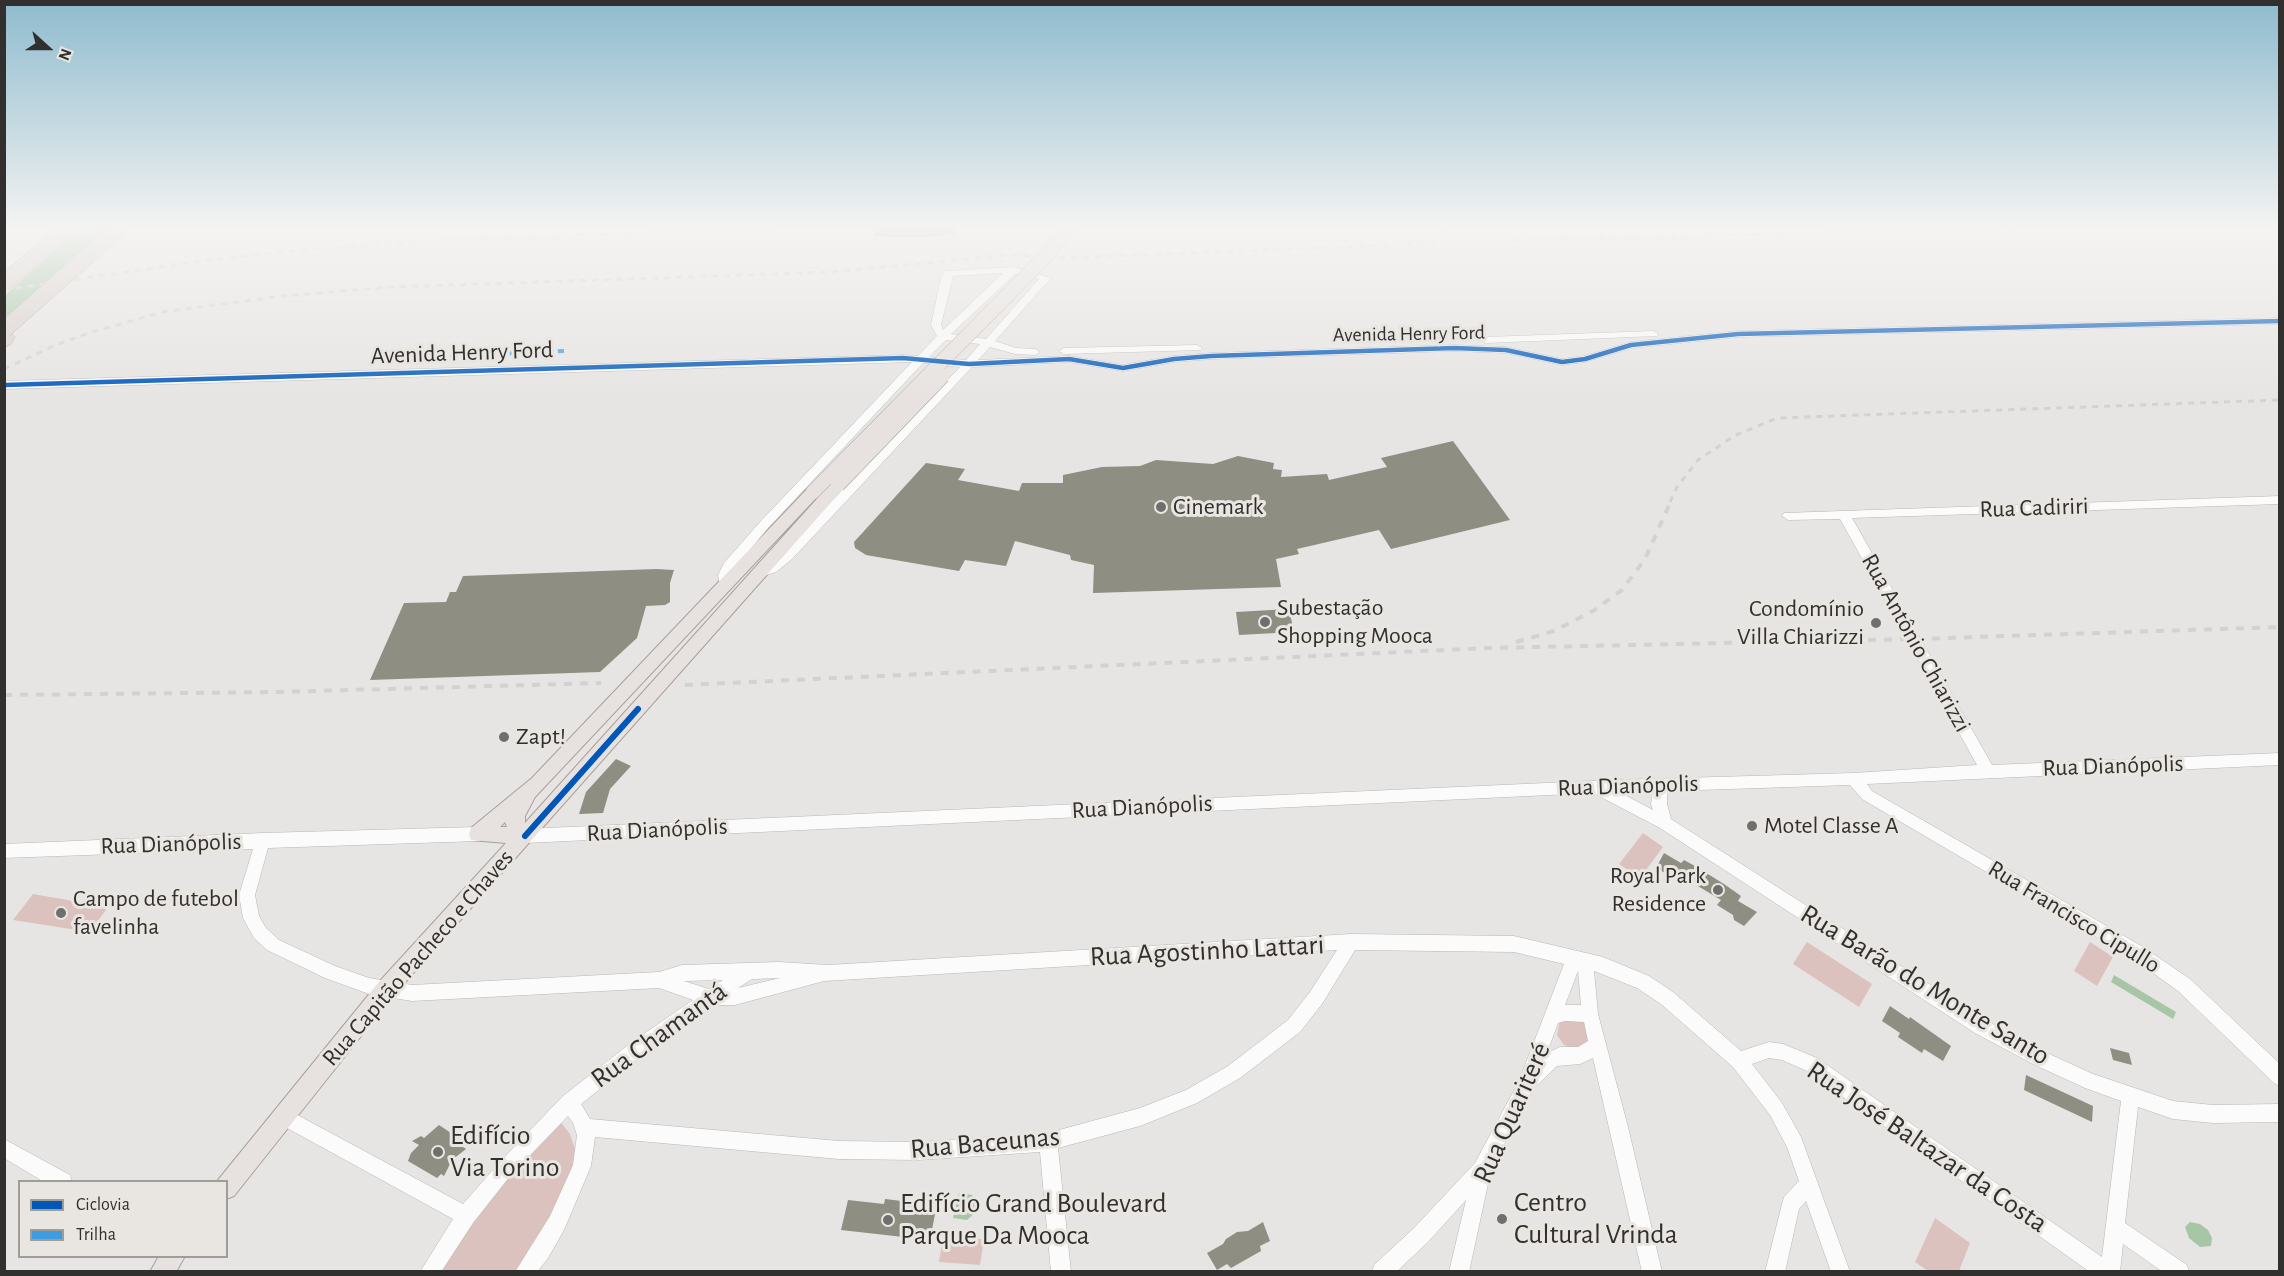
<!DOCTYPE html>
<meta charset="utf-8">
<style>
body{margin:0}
#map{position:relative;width:2284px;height:1276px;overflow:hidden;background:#e7e5e3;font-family:"Alegreya Sans",sans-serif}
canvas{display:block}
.frame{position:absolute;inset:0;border:6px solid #31302e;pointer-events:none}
.legend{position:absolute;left:18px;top:1180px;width:210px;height:78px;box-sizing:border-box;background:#e9e6e1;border:2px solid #9f9d99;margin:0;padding:8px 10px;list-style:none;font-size:18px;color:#31302e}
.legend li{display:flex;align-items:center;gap:12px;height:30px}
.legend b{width:30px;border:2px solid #9f9d99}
.north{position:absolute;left:18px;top:18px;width:60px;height:60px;-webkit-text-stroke:4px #e9e6e1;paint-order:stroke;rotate:111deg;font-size:16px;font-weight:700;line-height:24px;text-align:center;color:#31302e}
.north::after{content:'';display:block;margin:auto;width:21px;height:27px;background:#31302e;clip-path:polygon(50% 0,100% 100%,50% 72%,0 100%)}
</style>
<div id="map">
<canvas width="2284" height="1276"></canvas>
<div class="frame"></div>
<ul class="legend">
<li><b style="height:8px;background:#0057b8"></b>Ciclovia</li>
<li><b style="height:8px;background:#3e9de1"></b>Trilha</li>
</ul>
<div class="north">N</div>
</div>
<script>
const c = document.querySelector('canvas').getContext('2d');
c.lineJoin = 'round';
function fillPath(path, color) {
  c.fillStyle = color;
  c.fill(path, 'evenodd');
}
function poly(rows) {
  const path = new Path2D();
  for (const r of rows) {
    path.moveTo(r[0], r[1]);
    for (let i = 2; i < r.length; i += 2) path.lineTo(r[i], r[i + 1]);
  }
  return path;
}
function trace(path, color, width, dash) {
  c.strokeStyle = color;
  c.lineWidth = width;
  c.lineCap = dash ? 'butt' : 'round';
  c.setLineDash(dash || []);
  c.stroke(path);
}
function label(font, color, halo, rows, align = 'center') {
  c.font = font + ' "Alegreya Sans",sans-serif';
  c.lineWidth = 6;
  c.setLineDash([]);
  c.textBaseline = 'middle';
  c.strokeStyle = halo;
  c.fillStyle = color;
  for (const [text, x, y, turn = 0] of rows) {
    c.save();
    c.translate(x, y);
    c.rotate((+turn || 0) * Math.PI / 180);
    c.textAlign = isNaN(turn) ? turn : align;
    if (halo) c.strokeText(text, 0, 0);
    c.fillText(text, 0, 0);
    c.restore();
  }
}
const green = poly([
 [1643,833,1663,847,1640,878,1619,864],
 [33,894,108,907,90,932,13,920],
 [1807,942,1872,984,1859,1007,1793,964],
 [2090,942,2113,957,2097,986,2074,971],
 [1587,1017,1592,1042,1581,1051,1564,1045,1557,1035,1560,1020],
 [559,1120,570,1134,575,1149,571,1176,561,1201,516,1271,437,1272,483,1204],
 [1935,1218,1970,1243,1959,1271,1928,1271,1915,1262],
 [943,1237,984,1239,980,1265,939,1262]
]);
const water = poly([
 [81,228,107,228,37,292,5,318,4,296],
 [2114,975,2176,1012,2173,1019,2111,982],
 [959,1193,972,1195,975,1200,976,1212,967,1220,953,1218],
 [2190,1222,2200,1224,2208,1230,2212,1238,2211,1246,2200,1247,2189,1238,2185,1227]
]);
const building = poly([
 [874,228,954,228,955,234,931,237,887,237,874,236],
 [1453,441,1510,520,1391,549,1379,530,1297,549,1299,554,1276,559,1281,587,1093,593,1094,565,1071,560,1070,555,1015,541,1006,566,965,560,959,571,866,555,855,548,854,542,926,463,965,469,958,480,1019,491,1022,483,1063,483,1063,475,1102,467,1140,466,1156,460,1213,464,1238,456,1274,463,1273,469,1282,470,1281,477,1327,474,1329,480,1387,467,1381,458],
 [656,569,674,570,670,583,670,602,665,605,646,606,637,638,600,672,370,680,404,603,446,602,450,592,456,592,463,576],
 [1289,609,1294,632,1239,635,1236,612],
 [616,759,631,766,610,789,603,813,579,814,586,792],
 [1664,853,1681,863,1684,860,1695,866,1724,884,1741,896,1738,901,1757,912,1744,926,1734,920,1733,915,1717,905,1721,900,1688,880,1685,884,1656,868],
 [1890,1006,1909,1019,1910,1017,1951,1046,1943,1061,1924,1049,1922,1053,1898,1037,1900,1033,1882,1021],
 [2110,1048,2129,1053,2132,1065,2113,1060],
 [2026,1075,2093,1106,2092,1122,2024,1090],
 [439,1125,466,1143,463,1147,466,1149,452,1160,444,1176,441,1174,437,1178,408,1161,411,1153,419,1145,412,1141,421,1136,424,1138],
 [885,1199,902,1201,901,1205,936,1209,930,1240,841,1230,848,1200,884,1204],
 [1263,1222,1270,1241,1260,1246,1261,1251,1231,1268,1227,1264,1217,1270,1207,1253,1223,1244,1226,1239,1237,1232,1248,1231]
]);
const minor = poly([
 [1013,267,1051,278,995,341,1016,348,1035,349,1040,352,1035,355,1015,354,990,347,978,360,1069,356,1123,365,1174,356,1211,353,1454,345,1506,347,1562,359,1584,356,1631,342,1738,331,2280,318,2280,324,1738,337,1632,348,1585,362,1562,365,1506,353,1454,351,1211,359,1174,362,1123,371,1069,362,972,367,792,559,776,572,761,577,756,575,755,572,756,569,766,566,782,553,960,367,923,363,768,528,734,569,730,575,731,583,725,588,720,586,718,575,724,563,760,522,912,362,4,389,4,381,903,355,918,356,937,336,931,325,941,277,946,271,1013,267],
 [1003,273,943,330,941,325,953,276,1003,273],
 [1015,274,1039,279,986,339,951,334,1015,274],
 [946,340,980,344,966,360,929,357,946,340],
 [1653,331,1658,334,1657,336,1486,343,1481,340,1486,337,1653,331],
 [1197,345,1202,348,1201,350,1064,354,1059,351,1064,348,1197,345],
 [2280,496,2280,504,1852,518,1992,765,2280,753,2280,765,1867,784,1872,791,2143,947,2190,979,2280,1064,2280,1086,2274,1083,2178,991,2131,957,1862,799,1850,785,1670,791,1667,794,1667,804,1671,819,1987,1021,2047,1053,2093,1074,2173,1101,2213,1105,2280,1104,2280,1122,2213,1123,2173,1119,2138,1107,2125,1223,2187,1265,2189,1272,2163,1272,2123,1244,2120,1272,2090,1272,1805,1070,1782,1060,1769,1058,1752,1064,1782,1103,1801,1137,1850,1272,1831,1272,1806,1201,1799,1209,1785,1272,1765,1272,1782,1204,1784,1197,1799,1181,1787,1147,1770,1115,1733,1067,1661,1004,1637,988,1594,971,1598,1014,1628,1127,1662,1272,1642,1272,1593,1058,1580,1064,1557,1066,1533,1089,1491,1170,1469,1272,1449,1272,1466,1200,1428,1242,1396,1272,1372,1272,1374,1265,1414,1228,1475,1163,1519,1081,1564,964,1514,952,1355,950,1322,1004,1300,1032,1240,1078,1197,1103,1140,1126,1058,1148,1071,1272,1051,1272,1040,1152,918,1160,839,1159,595,1137,591,1166,564,1230,548,1258,537,1272,515,1272,550,1216,573,1165,577,1135,573,1123,568,1116,510,1176,473,1223,441,1272,420,1272,453,1219,276,1122,273,1116,276,1110,282,1107,288,1110,463,1204,498,1164,563,1096,632,1042,693,1000,659,988,412,1001,369,994,325,978,267,950,254,938,243,918,239,895,253,849,4,858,4,844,263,833,478,827,483,829,486,834,483,839,478,841,268,848,255,895,259,916,266,928,279,940,335,966,369,978,412,985,659,972,682,965,779,962,828,965,1351,934,1514,936,1603,957,1649,976,1673,992,1741,1051,1769,1042,1783,1044,1817,1058,2102,1257,2121,1101,2085,1088,2035,1065,1975,1033,1660,828,1593,793,525,843,520,841,517,836,520,831,525,829,1613,780,1854,773,1977,765,1840,519,1788,520,1782,516,1784,513,2280,496],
 [1653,791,1651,804,1653,810,1619,792,1653,791],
 [1337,950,1310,992,1288,1020,1228,1066,1186,1090,1140,1108,1048,1133,918,1142,839,1141,590,1119,581,1104,644,1054,714,1005,735,1005,824,981,1337,950],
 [1578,971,1581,1005,1565,1005,1578,971],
 [780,978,738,988,752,979,780,978],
 [723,980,709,989,684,981,723,980],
 [1565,1021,1584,1022,1588,1041,1578,1047,1560,1047,1547,1053,1558,1023,1565,1021],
 [4,1139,70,1175,72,1182,44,1182,4,1158,4,1139]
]);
const major = poly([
 [838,480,845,485,843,489,393,996,234,1196,226,1199,226,1182,218,1180,379,982,506,843,471,840,469,834,471,828,532,778,808,488,818,488,820,492,818,496,535,797,525,816,525,823,833,481,838,480],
 [505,822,507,827,500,827,505,822],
 [159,1256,185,1256,176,1272,150,1272,159,1256]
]);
const highway = poly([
 [4,329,9,331,15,337,10,345,4,347,4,329]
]);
const railFar1 = poly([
 [1429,228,1446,228],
 [4,290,208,260,301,250,454,240,782,228],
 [4,369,56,345,92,332,163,312,282,296,392,287,832,272,1009,255,1065,258,1465,242,2014,228],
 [1670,502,1677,487,1698,460,1734,436,1777,418,2280,400]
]);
const rail = poly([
 [1516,642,1554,631,1593,611,1622,590,1645,559,1671,501],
 [685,685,1488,648,1915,639,2280,627],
 [4,695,278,692,601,683]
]);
const majorBridge = poly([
 [838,485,943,376],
 [813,492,1047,255,1068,228]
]);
const highwayBridge = poly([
 [4,283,69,228],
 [4,330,119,228]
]);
const quiet = poly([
 [390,359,564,351]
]);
const cyclewayFar1 = poly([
 [4,385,903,358,969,364,1069,359,1123,368,1174,359,1211,356,1454,348,1506,350,1562,362,1585,359,1631,345,1738,334,2280,321]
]);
const cycleway = poly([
 [525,836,638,709]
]);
const markers = [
 [1161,507,6,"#716f6d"],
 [1265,622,6,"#716f6d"],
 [1876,623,6,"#716f6d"],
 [504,737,6,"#716f6d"],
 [1752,826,6,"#716f6d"],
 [1718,890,6,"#716f6d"],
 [61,913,6,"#716f6d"],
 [438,1152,6,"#716f6d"],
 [1502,1219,6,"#716f6d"],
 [888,1220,6,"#716f6d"]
];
const farStreetnames = [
 ["Avenida Henry Ford",1409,334,-1]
];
const streetNames = [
 ["Avenida Henry Ford",462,353,-2],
 ["Rua Cadiriri",2034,508,-2],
 ["Rua Antônio Chiarizzi",1916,643,61],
 ["Rua Dianópolis",2113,766,-2],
 ["Rua Dianópolis",1628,786,-2],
 ["Rua Dianópolis",1142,807,-3],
 ["Rua Dianópolis",657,830,-3],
 ["Rua Dianópolis",171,844,-2],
 ["Rua Francisco Cipullo",2074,917,31],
 ["Rua Capitão Pacheco e Chaves",418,958,-49]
];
const poiNames = [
 ["Cinemark",1173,507],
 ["Subestação",1277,608],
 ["Shopping Mooca",1277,636],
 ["Condomínio",1864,609,"right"],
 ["Villa Chiarizzi",1864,637,"right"],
 ["Zapt!",516,737],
 ["Motel Classe A",1764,826],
 ["Royal Park",1706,876,"right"],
 ["Residence",1706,904,"right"],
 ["Campo de futebol",73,899],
 ["favelinha",73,927]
];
const nearStreetnames = [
 ["Rua Agostinho Lattari",1207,951,-3],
 ["Rua Barão do Monte Santo",1925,985,31],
 ["Rua Chamantá",659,1035,-36],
 ["Rua Quariteré",1512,1113,-66],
 ["Rua Baceunas",985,1143,-5],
 ["Rua José Baltazar da Costa",1927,1147,34]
];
const nearPoinames = [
 ["Edifício",450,1136],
 ["Via Torino",450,1168],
 ["Centro",1514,1203],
 ["Cultural Vrinda",1514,1235],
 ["Edifício Grand Boulevard",900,1204],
 ["Parque Da Mooca",900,1236]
];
fillPath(green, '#dcc2bf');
fillPath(water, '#a7c6a6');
fillPath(building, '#8e8e83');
trace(minor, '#b7b6b4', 1);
trace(major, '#a9a099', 2);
trace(highway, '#a9a099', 1);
fillPath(minor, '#fbfbfb');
fillPath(major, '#e7e2df');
fillPath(highway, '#d9d1cc');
trace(railFar1, '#d3d2d2', 3, [6, 6]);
trace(rail, '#d3d2d2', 4, [8, 8]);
trace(majorBridge, '#a9a099', 15, []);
trace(highwayBridge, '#a9a099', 17, []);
trace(majorBridge, '#e7e2df', 14);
trace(highwayBridge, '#d9d1cc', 16);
trace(quiet, '#3e9de1', 4, [8, 4]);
trace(cyclewayFar1, '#0057b8', 4.5);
trace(cycleway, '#0057b8', 6);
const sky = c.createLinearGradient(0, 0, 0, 407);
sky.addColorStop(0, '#8ebbce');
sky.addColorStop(0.56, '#f4f3f2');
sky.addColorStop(1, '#f4f3f200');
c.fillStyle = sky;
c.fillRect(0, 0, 2284, 407);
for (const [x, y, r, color] of markers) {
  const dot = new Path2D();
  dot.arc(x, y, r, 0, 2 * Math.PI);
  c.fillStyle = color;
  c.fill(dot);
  trace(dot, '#e9e6e1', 2);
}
label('20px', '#31302e', '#e9e6e1', farStreetnames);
label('24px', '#31302e', '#e9e6e1', streetNames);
label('24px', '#31302e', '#e9e6e1', poiNames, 'left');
label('28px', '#31302e', '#e9e6e1', nearStreetnames);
label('28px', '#31302e', '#e9e6e1', nearPoinames, 'left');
</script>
